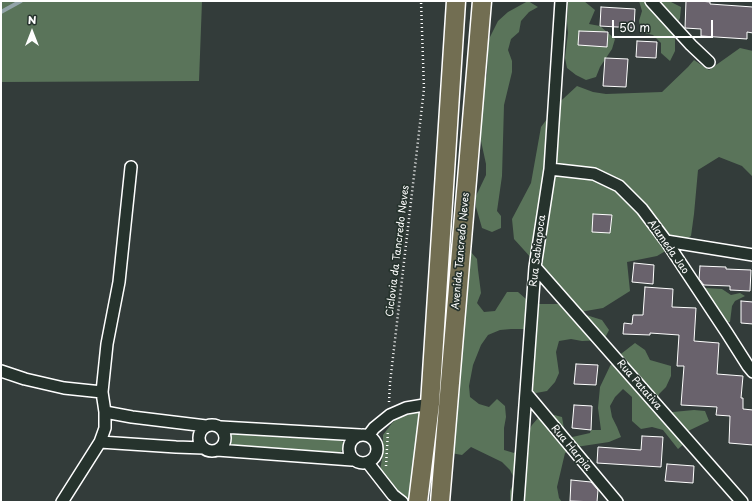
<!DOCTYPE html>
<style>
body{margin:0}
#map{position:relative;width:754px;height:503px;overflow:hidden;background:#333c3a;font-family:"Playpen Sans",sans-serif}
canvas{display:block}
.frame{position:absolute;inset:0;border:2px solid #fff;pointer-events:none}
.north{position:absolute;left:12px;top:12px;width:40px;height:40px;-webkit-text-stroke:3px #26332d;paint-order:stroke;rotate:0deg;font-size:11px;font-weight:700;line-height:16px;text-align:center;color:#fff}
.north::after{content:'';display:block;margin:auto;width:14px;height:18px;background:#fff;clip-path:polygon(50% 0,100% 100%,50% 72%,0 100%)}
.scale{position:absolute;left:612px;top:20px;width:101px;height:18px;box-sizing:border-box;border:2px solid #fff;border-top:0;padding-left:5px;font-size:12px;line-height:14px;white-space:nowrap;color:#fff;-webkit-text-stroke:3px #26332d;paint-order:stroke}
</style>
<div id="map">
<canvas width="754" height="503"></canvas>
<div class="frame"></div>
<div class="north">N</div>
<div class="scale">50 m</div>
</div>
<script>
const c = document.querySelector('canvas').getContext('2d');
c.lineJoin = 'round';
function fillPath(path, color) {
  c.fillStyle = color;
  c.fill(path, 'evenodd');
}
function poly(rows) {
  const path = new Path2D();
  for (const r of rows) {
    if (r.length === 3) {
      path.moveTo(r[0] + r[2], r[1]);
      path.arc(r[0], r[1], r[2], 0, 2 * Math.PI);
      continue;
    }
    path.moveTo(r[0], r[1]);
    for (let i = 2; i < r.length; i += 2) path.lineTo(r[i], r[i + 1]);
  }
  return path;
}
function trace(path, color, width, dash) {
  c.strokeStyle = color;
  c.lineWidth = width;
  c.lineCap = dash ? 'butt' : 'round';
  c.setLineDash(dash || []);
  c.stroke(path);
}
function label(font, color, halo, rows, align = 'center') {
  c.font = font + ' "Playpen Sans",sans-serif';
  c.lineWidth = 3.5;
  c.setLineDash([]);
  c.textBaseline = 'middle';
  c.strokeStyle = halo;
  c.fillStyle = color;
  for (const [text, x, y, turn = 0] of rows) {
    c.save();
    c.translate(x, y);
    c.rotate((+turn || 0) * Math.PI / 180);
    c.textAlign = isNaN(turn) ? turn : align;
    if (halo) c.strokeText(text, 0, 0);
    c.fillText(text, 0, 0);
    c.restore();
  }
}
const green = poly([
 [1,1,202,1,199,81,1,82],
 [528,1,538,7,529,12,521,21,519,32,511,39,508,50,512,61,512,72,504,105,502,176,497,211,501,216,501,228,492,232,482,228,476,207,476,196,486,175,486,164,481,141,479,120,480,98,487,75,488,41,498,21,508,12],
 [568,1,584,1,595,10,589,24,600,26,615,39,612,49,600,67,596,77,586,80,576,75,567,68,565,58,568,33,567,21],
 [639,1,669,1,681,7,680,18,675,28,675,51,670,61,661,53,661,43,653,35,641,32,639,21,642,11],
 [740,48,753,51,753,177,742,166,719,157,698,170,694,214,691,236,657,256,627,262,630,291,603,308,580,312,514,239,512,219,531,183,541,127,547,119,551,110,577,86,593,92,606,94,662,92,688,67,694,60,709,70],
 [470,251,477,259,478,270,481,293,477,303,484,312,495,311,507,292,518,292,526,299,536,304,558,304,577,314,580,313,602,320,609,330,604,340,582,341,571,339,559,341,556,352,559,373,555,382,547,391,536,393,526,387,534,333,523,329,511,329,500,330,488,335,481,345,473,365,469,386,470,397,479,404,489,407,497,399,505,406,506,417,504,428,504,450,514,453,521,444,532,425,539,417,550,414,562,417,564,429,568,438,590,433,591,430,601,430,598,408,600,387,610,366,617,357,635,343,645,350,650,360,671,366,671,376,666,387,659,394,656,405,662,413,694,410,705,411,709,421,688,431,686,442,678,449,663,430,652,427,641,429,632,421,632,397,623,389,615,397,610,406,612,417,617,427,621,437,609,442,576,447,565,453,557,487,559,498,562,502,510,502,510,491,515,480,510,470,502,462,471,447,462,455,451,453],
 [705,288,722,289,731,295,740,293,745,296,735,301,732,306,730,322,725,322,699,289],
 [414,413,422,413,414,502,400,496,380,470,383,454,383,435,392,423,398,418],
 [234,434,340,440,343,442,344,448,340,453,233,447,230,445,229,439,230,436]
]);
const stream = poly([
 [1,12,21,1]
]);
const building = poly([
 [686,1,700,1,710,2,710,4,753,7,753,33,747,32,747,39,701,36,701,29,685,28,686,1],
 [601,7,635,9,634,28,600,26,601,7],
 [579,31,608,32,607,47,578,45,579,31],
 [637,41,657,42,656,58,636,57,637,41],
 [605,58,628,59,626,87,603,86,605,58],
 [593,214,612,215,610,233,592,232,593,214],
 [634,263,654,265,653,284,632,282,634,263],
 [700,266,726,267,726,269,751,270,750,291,730,290,730,286,704,285,699,279,700,266],
 [645,287,673,289,672,307,696,308,694,341,719,343,717,374,743,376,741,398,743,398,743,409,753,410,753,445,729,443,730,416,716,415,717,407,681,405,684,366,677,366,679,335,650,333,650,335,623,334,624,323,632,324,633,315,643,315,645,287],
 [741,301,753,302,753,324,741,323,741,301],
 [576,364,598,365,596,385,574,384,576,364],
 [574,405,592,406,591,430,572,428,574,405],
 [642,436,663,437,661,467,597,463,598,447,641,450,642,436],
 [667,464,694,466,693,483,665,481,667,464],
 [571,480,591,482,598,490,597,502,570,501,571,480]
]);
const path = poly([
 [389,402,390,383,424,89,421,1],
 [386,466,388,431]
]);
const minor = poly([
 [651,1,691,45,709,62],
 [550,169,594,174,619,186,642,209,666,241,727,333,748,366,753,372],
 [666,241,753,255],
 [535,267,742,502],
 [1,371,25,379,64,388,102,392],
 [526,393,617,502],
 [105,412,132,417,206,426],
 [212,438,13],
 [221,427,360,435],
 [363,449,14],
 [368,436,374,428,390,415,406,408,430,404],
 [100,442,176,447,204,448],
 [217,450,352,460],
 [368,463,393,495,402,502],
 [62,502,100,442,105,428,105,412,102,392,107,344,119,282,131,167],
 [518,502,535,267,550,169,561,1]
]);
const primary = poly([
 [418,502,430,404,456,1],
 [440,502,482,1]
]);
const streetNames = [
 ["Alameda Jao",668,247,55],
 ["Ciclovia da Tancredo Neves",398,251,-83],
 ["Avenida Tancredo Neves",461,251,-85],
 ["Rua Sabiapoca",538,251,-83],
 ["Rua Patativa",639,385,49],
 ["Rua Harpia",571,448,50]
];
fillPath(green, '#5a745a');
trace(stream, '#92a3a8', 4);
fillPath(building, '#69626c');
trace(building, '#fff', 1);
trace(minor, '#fff', 14);
trace(primary, '#fff', 21);
trace(path, '#fff', 2.5, [1, 3]);
trace(minor, '#26332d', 11);
trace(primary, '#726e52', 18);
label('10px', '#fff', '#26332d', streetNames);
</script>
